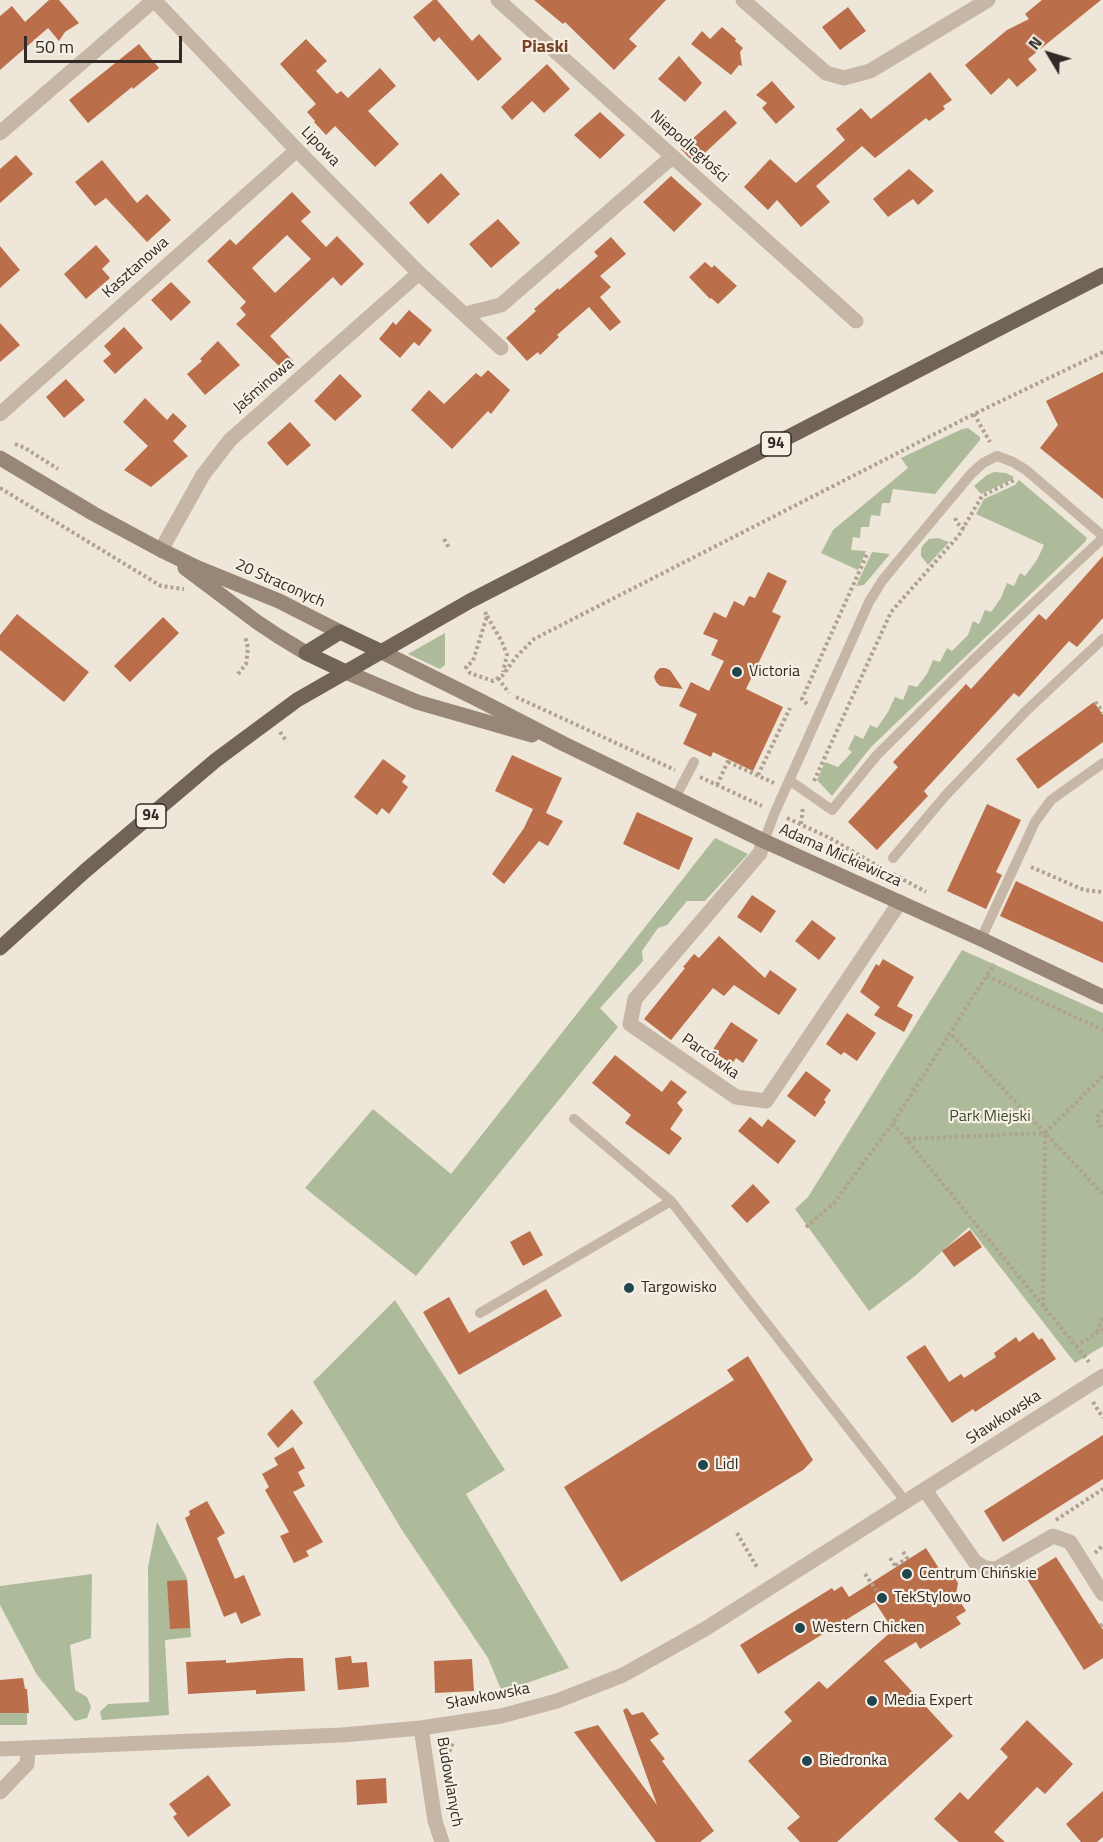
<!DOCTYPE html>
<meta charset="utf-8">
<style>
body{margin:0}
#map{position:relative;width:1103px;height:1842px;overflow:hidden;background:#eee6d8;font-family:"Titillium Web",sans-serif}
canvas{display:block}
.north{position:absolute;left:1019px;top:24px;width:60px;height:60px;-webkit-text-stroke:4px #f6efe4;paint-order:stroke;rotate:308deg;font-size:16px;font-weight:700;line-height:24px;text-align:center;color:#312a26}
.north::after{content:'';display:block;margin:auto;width:21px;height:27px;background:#312a26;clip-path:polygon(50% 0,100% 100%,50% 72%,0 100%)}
.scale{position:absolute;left:24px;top:36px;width:158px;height:27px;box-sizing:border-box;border:3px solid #312a26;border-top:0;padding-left:8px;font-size:18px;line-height:21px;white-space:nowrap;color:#312a26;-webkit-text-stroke:4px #f6efe4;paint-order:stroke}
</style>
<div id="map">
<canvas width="1103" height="1842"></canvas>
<div class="north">N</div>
<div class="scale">50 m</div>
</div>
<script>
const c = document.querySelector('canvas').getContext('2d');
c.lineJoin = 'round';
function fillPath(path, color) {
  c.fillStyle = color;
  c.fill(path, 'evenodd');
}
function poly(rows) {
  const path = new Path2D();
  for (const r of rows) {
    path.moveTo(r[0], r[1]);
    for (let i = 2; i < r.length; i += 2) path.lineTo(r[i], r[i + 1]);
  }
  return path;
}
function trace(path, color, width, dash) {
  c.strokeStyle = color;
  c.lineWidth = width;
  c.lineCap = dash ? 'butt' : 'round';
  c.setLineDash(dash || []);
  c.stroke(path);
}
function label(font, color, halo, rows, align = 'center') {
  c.font = font + ' "Titillium Web",sans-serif';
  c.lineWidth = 4.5;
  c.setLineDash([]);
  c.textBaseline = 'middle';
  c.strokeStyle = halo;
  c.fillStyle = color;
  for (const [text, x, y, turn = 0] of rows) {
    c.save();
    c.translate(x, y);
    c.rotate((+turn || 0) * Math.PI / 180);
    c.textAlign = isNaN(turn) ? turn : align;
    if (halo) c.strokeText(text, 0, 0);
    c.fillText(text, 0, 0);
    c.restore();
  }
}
const green = poly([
 [968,428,980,437,980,440,935,494,893,489,890,503,882,503,880,516,871,515,869,527,861,527,860,538,853,537,851,550,866,551,858,570,821,553,833,530,908,468,901,458,962,429],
 [994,472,1006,473,1014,477,1011,480,981,494,974,486,987,475],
 [1019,480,1087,538,1085,542,871,747,832,796,817,780,825,762,838,767,852,752,848,749,855,735,863,739,870,725,877,728,888,712,895,697,903,700,909,685,917,687,927,674,933,660,940,662,947,648,952,651,968,635,973,621,979,624,985,610,991,612,1001,598,1007,583,1014,586,1020,573,1025,576,1037,560,1044,545,976,514,984,499,1015,485],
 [938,538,949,542,928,565,921,556,921,549,923,545,929,539],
 [872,552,890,554,864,585,856,586],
 [445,633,445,665,440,669,408,654],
 [715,838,748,854,705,901,687,901,667,925,658,928,642,951,643,961,600,1008,618,1027,416,1276,305,1188,373,1109,451,1174],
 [962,950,1103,1013,1103,1346,1075,1363,969,1227,915,1276,869,1311,795,1209,808,1197],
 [395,1300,505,1470,466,1494,569,1668,502,1692,488,1658,402,1530,313,1382],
 [157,1522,187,1578,191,1637,165,1640,169,1715,102,1720,100,1712,108,1704,149,1702,148,1567],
 [92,1574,91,1638,70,1645,75,1690,87,1697,91,1707,87,1718,75,1721,37,1675,0,1605,0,1586],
 [27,1710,27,1725,0,1725,0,1712]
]);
const building = poly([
 [49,0,59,0,79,23,65,32,59,41,48,28,0,70,0,16,12,6,25,22],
 [433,0,437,0,472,41,479,34,502,59,478,81,439,37,434,42,413,17],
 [534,0,666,0,629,39,637,46,614,70,565,22,563,24],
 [1042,0,1101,0,1028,59,1037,70,1017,87,1009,78,991,95,965,65,1007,30,1029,19,1025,14],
 [848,7,866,31,840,50,822,27],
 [722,27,736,39,735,41,743,48,740,52,742,66,739,65,731,75,691,44,702,31,710,39],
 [306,39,327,61,316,71,337,94,341,91,348,98,380,68,396,86,368,111,399,144,375,167,335,126,326,135,314,122,315,121,307,112,316,104,280,64],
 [139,44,159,68,133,89,132,87,88,123,69,100],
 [679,56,702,83,685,102,658,79],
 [547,64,570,89,544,113,532,101,512,120,501,107],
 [930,72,952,100,943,106,945,109,929,121,926,118,875,158,862,146,816,186,830,202,801,227,777,200,768,210,744,187,770,159,796,183,845,140,836,129,861,108,871,119],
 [772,81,795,107,776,124,762,108,767,103,756,95],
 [725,110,737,123,694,163,681,149],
 [600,112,625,135,600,159,574,135],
 [16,155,33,174,0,203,0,169],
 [102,160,137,203,147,194,171,220,147,242,106,198,95,206,75,182],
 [909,169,934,191,918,205,913,199,888,217,873,199],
 [441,173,460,194,428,224,409,203],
 [671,176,702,204,674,232,643,202],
 [292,192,311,212,301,221,326,247,337,236,364,264,341,286,333,277,270,336,293,361,283,370,236,324,246,315,240,308,246,302,207,261,230,239,236,245],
 [287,235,311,259,275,293,252,268],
 [498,219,520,243,491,268,469,244],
 [611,237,626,254,600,276,611,287,600,297,621,322,610,331,589,307,557,335,559,337,540,355,538,352,527,361,506,338,536,311,534,309,558,288,559,290,598,256,594,252],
 [96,245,110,261,102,269,110,278,86,299,64,274],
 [0,246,20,270,0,288],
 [705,262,712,268,714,265,737,286,718,304,711,298,710,299,689,277],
 [171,282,191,302,171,321,151,300],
 [409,310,432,330,419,346,414,342,400,358,379,339,393,322,396,325],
 [0,323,20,345,0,362],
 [124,327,143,348,115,374,103,361,111,354,104,346],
 [218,341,240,365,205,395,187,374,202,361,200,359],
 [488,370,510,390,491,414,488,411,452,449,411,410,429,390,444,404,476,373,481,377],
 [1103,372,1103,499,1040,448,1058,425,1046,401],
 [340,374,362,396,335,421,314,401],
 [66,379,85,400,64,418,46,397],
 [145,398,167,420,173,413,187,426,173,441,188,456,151,487,124,470,148,446,123,422],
 [290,422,311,445,287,466,267,443],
 [1103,556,1103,618,1077,647,1069,641,1019,697,1014,693,924,791,928,796,877,850,848,822,898,767,893,762,966,684,971,689,1039,614,1046,620],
 [768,572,787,581,772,612,781,616,746,689,783,707,753,771,713,752,711,757,683,744,697,714,679,706,691,682,709,691,724,661,711,655,718,640,703,634,714,612,726,618,734,601,744,606,749,596,755,598],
 [17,614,89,672,64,702,0,650,0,635],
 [163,617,179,633,130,682,114,666],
 [660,668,665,668,670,670,683,689,660,686,656,682,654,677,656,672],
 [1094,702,1103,715,1103,742,1038,789,1016,759],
 [512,755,562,778,546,813,563,821,548,846,539,841,504,884,492,874,524,828,533,809,495,791],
 [383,759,406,776,402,782,408,787,389,814,382,808,377,815,354,797],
 [987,804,1021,820,996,872,1002,875,986,909,947,891],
 [637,812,693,838,679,870,623,844],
 [1016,881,1103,922,1103,963,1000,916],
 [752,895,776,911,761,933,737,917],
 [812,920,836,938,819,960,795,941],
 [719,936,765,978,770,970,797,989,779,1015,734,985,724,996,713,988,671,1040,644,1019,685,968,683,967,694,954,699,958],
 [883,959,914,977,897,1006,913,1015,904,1032,874,1015,880,1007,860,992,876,964,879,966],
 [847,1013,876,1033,857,1061,844,1052,841,1055,826,1044],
 [731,1022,758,1040,743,1063,736,1058,732,1064,712,1051],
 [615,1055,662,1092,671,1080,687,1092,677,1103,683,1110,670,1129,682,1138,669,1155,625,1123,631,1115,592,1083],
 [806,1071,831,1090,824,1100,826,1102,815,1117,787,1096],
 [750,1117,762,1127,768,1119,796,1141,778,1164,738,1131],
 [753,1184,770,1202,747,1223,731,1206],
 [970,1230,982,1247,954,1267,942,1251],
 [530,1231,543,1255,523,1266,510,1242],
 [546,1289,562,1316,459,1375,423,1312,449,1297,469,1333],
 [1033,1332,1039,1340,1042,1338,1056,1359,975,1412,973,1409,952,1423,906,1357,925,1345,949,1382,961,1374,964,1378,996,1357,994,1353,1016,1337,1019,1342],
 [748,1356,813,1460,803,1470,621,1582,564,1487,734,1380,727,1370],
 [292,1409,303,1423,278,1448,267,1434],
 [1103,1435,1103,1479,1003,1542,984,1511],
 [293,1447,305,1468,298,1472,305,1486,293,1492,323,1542,306,1551,309,1556,294,1563,280,1536,289,1532,265,1490,269,1487,262,1474,278,1465,274,1458],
 [207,1501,225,1533,217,1538,235,1579,244,1575,261,1615,241,1624,236,1612,224,1617,185,1518,190,1515,189,1511],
 [926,1548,940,1570,952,1573,958,1583,956,1595,966,1611,956,1617,961,1624,920,1649,916,1642,884,1661,953,1736,837,1842,800,1842,787,1828,800,1817,748,1761,792,1721,784,1712,819,1681,827,1689,893,1630,875,1602,758,1674,740,1645,832,1588,834,1591,842,1586,849,1597],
 [1056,1557,1103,1630,1103,1658,1084,1670,1025,1576],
 [187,1580,190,1628,170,1629,167,1581],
 [351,1656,352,1663,367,1662,369,1687,338,1690,335,1658],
 [288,1658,303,1658,305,1691,256,1694,256,1690,188,1694,186,1662,226,1660,226,1663],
 [472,1659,474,1691,435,1693,434,1661],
 [23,1678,25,1689,27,1689,29,1713,0,1713,0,1680],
 [627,1708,632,1715,643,1712,659,1734,650,1740,665,1759,662,1761,714,1831,700,1842,656,1842,574,1732,598,1725,657,1805,623,1710],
 [1027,1720,1073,1764,1045,1794,1037,1787,994,1832,1005,1842,959,1842,934,1819,960,1792,968,1800,1008,1757,1000,1749],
 [208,1775,231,1805,188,1837,173,1817,177,1814,169,1804],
 [386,1778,387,1803,357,1805,356,1780],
 [1103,1791,1103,1837,1097,1842,1081,1842,1066,1824]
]);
const path = poly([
 [974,414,990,442],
 [15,444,25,448,58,469],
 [0,488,161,586,184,589],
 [955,518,957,523,964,529],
 [444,539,449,548],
 [485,612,487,616,473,661,466,667,470,673,493,681,503,675,516,657,534,639,974,414,1103,352],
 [487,616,502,642,507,655,503,672],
 [238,674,246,664,248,648,245,636],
 [498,678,509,693],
 [516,697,675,770],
 [1095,702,1103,712],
 [807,704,802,699,868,552],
 [280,732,287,742],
 [728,762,774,783],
 [758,775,790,708],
 [700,777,762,806],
 [814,781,891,612,959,535,982,496,1014,480],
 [717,785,729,759],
 [787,818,830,838,881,868],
 [801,824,803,807],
 [1031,867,1084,890,1103,892],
 [893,874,926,892],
 [987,976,1103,1030],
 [1103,1076,1045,1133,1103,1194],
 [1103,1110,1097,1117,1098,1124,1103,1128],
 [893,1123,1076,1346,1103,1329],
 [907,1139,1045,1133,951,1034],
 [806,1227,834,1203,893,1123,994,964],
 [1043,1306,1045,1133],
 [1097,1332,1103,1315],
 [1076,1346,1089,1362],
 [1093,1402,1103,1418],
 [1056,1520,1103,1489],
 [737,1533,758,1569],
 [1095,1553,1103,1545],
 [890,1558,896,1567],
 [896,1566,907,1558,902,1550],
 [865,1574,876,1590],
 [1100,1626,1103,1624],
 [445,1763,453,1742]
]);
const lane = poly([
 [789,780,832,810,877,755,970,663,1103,538],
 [675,798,694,762],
 [764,841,775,812,869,602,882,581,900,559,971,474,983,463,997,456,1013,462,1026,470,1103,536],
 [893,858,945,796,1025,712,1103,639],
 [981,939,1035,822,1051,800,1103,763],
 [574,1119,671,1201,906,1502],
 [480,1313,671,1201]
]);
const street = poly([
 [498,0,856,321],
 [743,0,826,73,844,78,870,71,988,0],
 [0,133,154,0,297,150,419,273,501,348],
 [465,314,501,305,672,157],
 [0,414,297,150],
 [161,550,203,475,230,440,419,273],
 [764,841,760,853,635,999,630,1024,736,1097,766,1101,900,902],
 [925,1490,975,1562,985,1568,996,1569,1053,1536,1070,1542,1103,1594],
 [421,1728,435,1821,442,1842],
 [0,1749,342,1735,421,1728,501,1716,557,1701,623,1675,705,1629,1103,1376],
 [0,1792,27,1764,28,1748]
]);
const secondary = poly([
 [0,458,94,514,161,550,198,568,279,601,340,632],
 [185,568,257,622,278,636,306,653],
 [382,652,479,700,564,744,764,841,981,939,1103,997],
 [346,672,417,702,532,735]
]);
const primary = poly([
 [306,653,340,632,382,652],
 [306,653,346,672],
 [0,948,85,871,216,760,297,700,470,601,1103,275]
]);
const markers = [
 [737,672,6,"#20474f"],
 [629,1288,6,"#20474f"],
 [703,1465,6,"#20474f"],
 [907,1574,6,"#20474f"],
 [882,1598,6,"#20474f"],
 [800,1628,6,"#20474f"],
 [872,1701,6,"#20474f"],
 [807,1761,6,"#20474f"]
];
const shields = [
 [776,444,30],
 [151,816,30]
];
const shieldNames = [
 ["94",776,444],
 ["94",151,816]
];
const streetNames = [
 ["Lipowa",320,147,46],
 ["Niepodległości",689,147,42],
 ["Kasztanowa",136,268,-42],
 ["Jaśminowa",264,386,-41],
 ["20 Straconych",280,584,24],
 ["Adama Mickiewicza",840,856,24],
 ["Parcówka",710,1057,35],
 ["Sławkowska",1004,1418,-33],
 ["Sławkowska",488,1697,-11],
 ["Budowlanych",449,1782,80]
];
const poiNames = [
 ["Victoria",749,672],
 ["Targowisko",641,1288],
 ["Lidl",715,1465],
 ["Centrum Chińskie",919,1574],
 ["TekStylowo",894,1598],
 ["Western Chicken",812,1628],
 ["Media Expert",884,1701],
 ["Biedronka",819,1761]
];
const parkNames = [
 ["Park Miejski",990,1117]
];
const neighbourhoodNames = [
 ["Piaski",545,48]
];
fillPath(green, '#adbb9a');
fillPath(building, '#ba6f4a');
trace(path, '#b0a190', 4, [3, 3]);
trace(lane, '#c5b6a5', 10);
trace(street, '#c5b6a5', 15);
trace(secondary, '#988677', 15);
trace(primary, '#726358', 15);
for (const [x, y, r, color] of markers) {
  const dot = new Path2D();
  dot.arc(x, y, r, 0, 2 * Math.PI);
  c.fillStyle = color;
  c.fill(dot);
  trace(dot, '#f6efe4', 2);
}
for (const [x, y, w] of shields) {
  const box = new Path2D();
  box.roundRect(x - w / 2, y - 12, w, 24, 4.5);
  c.fillStyle = '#f6efe4';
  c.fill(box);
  trace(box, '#312a26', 1.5);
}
label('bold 15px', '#312a26', null, shieldNames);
label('16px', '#312a26', '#f6efe4', streetNames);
label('16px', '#312a26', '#f6efe4', poiNames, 'left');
label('16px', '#3e4d2c', '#f6efe4', parkNames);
label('bold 18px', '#794126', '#f6efe4', neighbourhoodNames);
</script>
